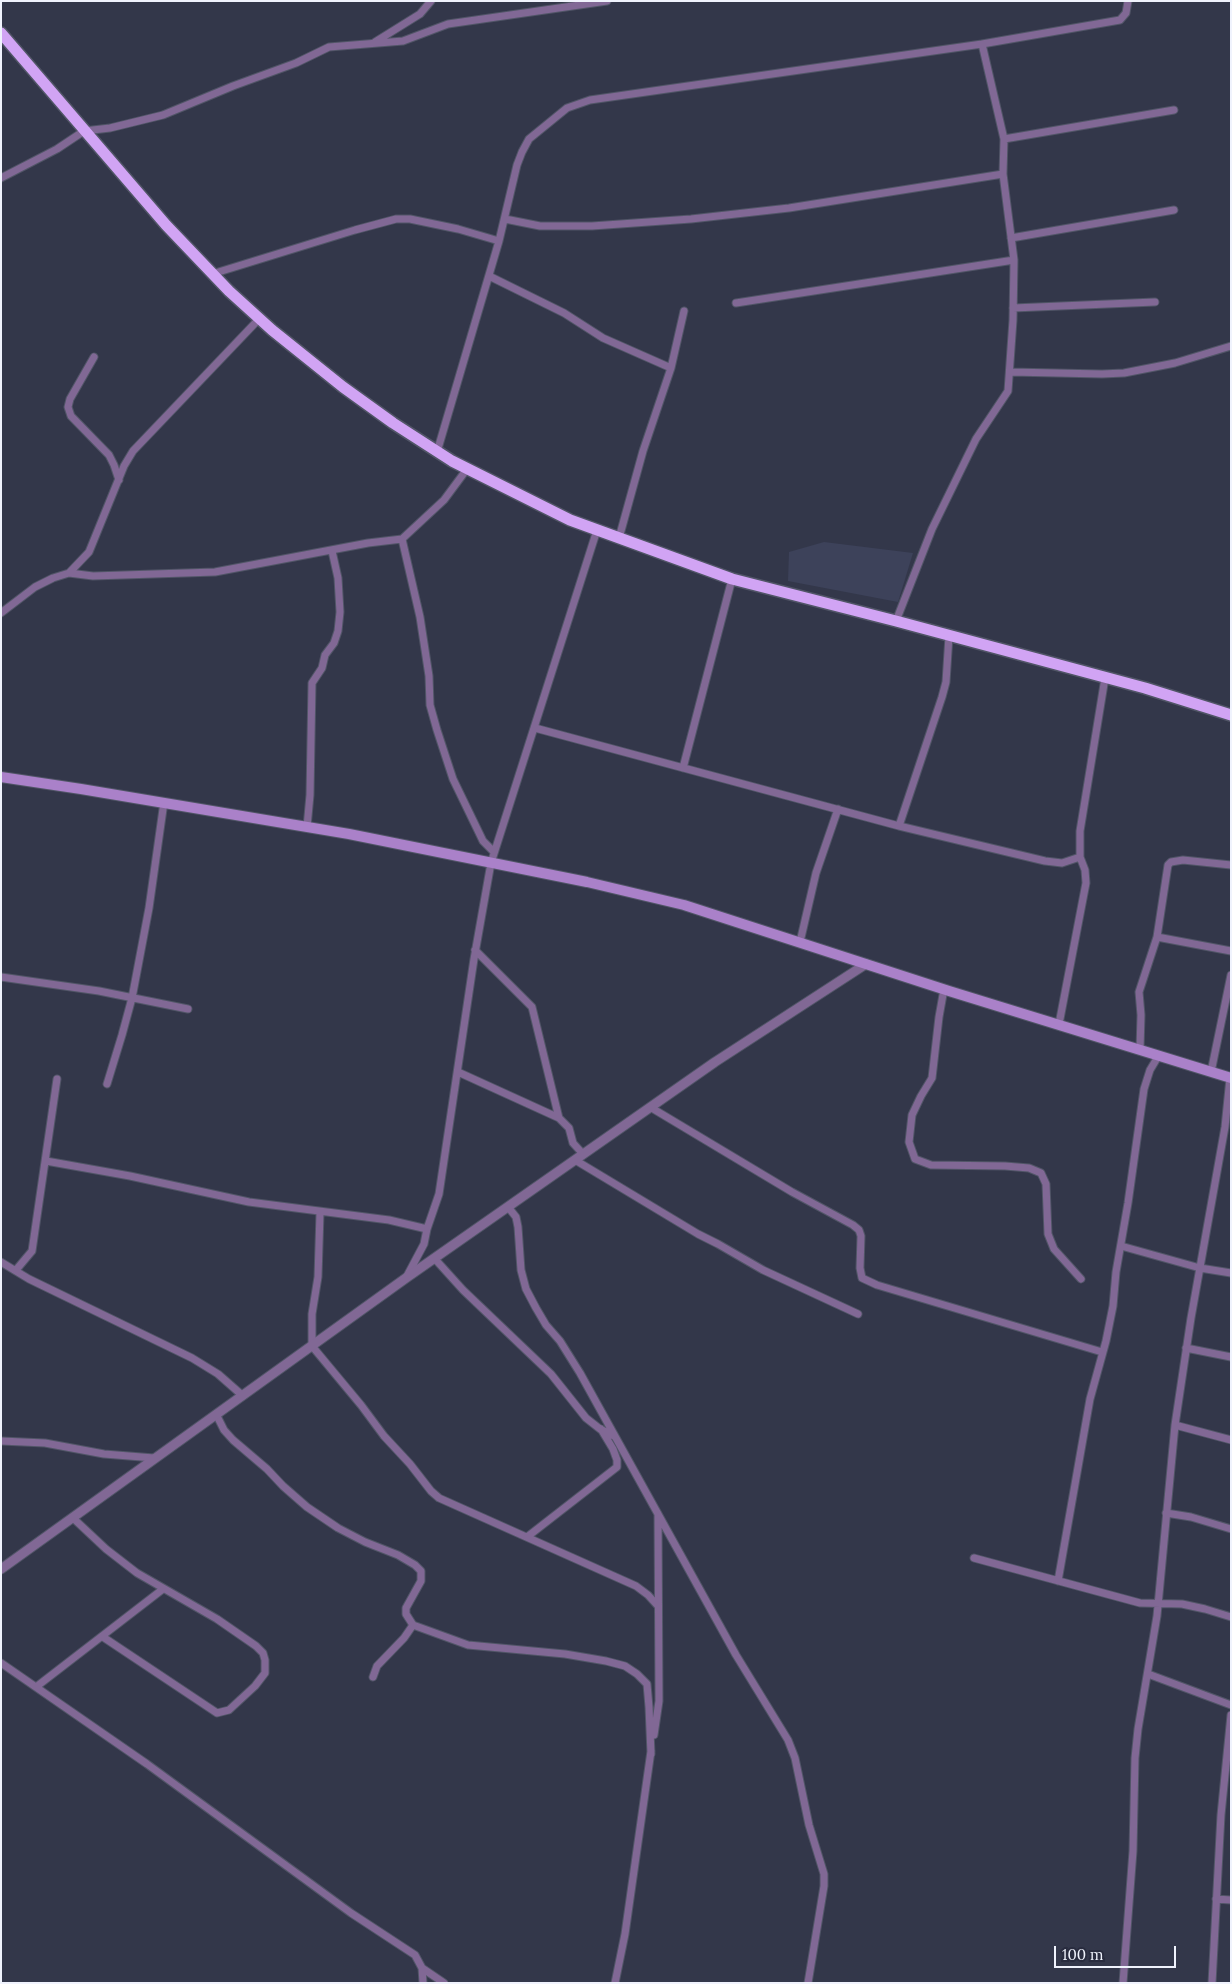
<!DOCTYPE html>
<style>
body{margin:0}
#map{position:relative;width:1232px;height:1984px;overflow:hidden;background:#33374a;font-family:Lora,serif}
canvas{display:block}
.frame{position:absolute;inset:0;border:2px solid #f0f3fd;pointer-events:none}
.scale{position:absolute;left:1054px;top:1946px;width:122px;height:22px;box-sizing:border-box;border:2px solid #f0f3fd;border-top:0;padding-left:6px;font-size:15px;line-height:18px;white-space:nowrap;color:#f0f3fd;-webkit-text-stroke:4px #292c3f;paint-order:stroke}
</style>
<div id="map">
<canvas width="1232" height="1984"></canvas>
<div class="frame"></div>
<div class="scale">100 m</div>
</div>
<script>
const c = document.querySelector('canvas').getContext('2d');
c.lineJoin = 'round';
function fillPath(path, color) {
  c.fillStyle = color;
  c.fill(path, 'evenodd');
}
function poly(rows) {
  const path = new Path2D();
  for (const r of rows) {
    path.moveTo(r[0], r[1]);
    for (let i = 2; i < r.length; i += 2) path.lineTo(r[i], r[i + 1]);
  }
  return path;
}
function trace(path, color, width, dash) {
  c.strokeStyle = color;
  c.lineWidth = width;
  c.lineCap = dash ? 'butt' : 'round';
  c.setLineDash(dash || []);
  c.stroke(path);
}
const built = poly([
 [824,542,913,553,898,602,788,581,789,552]
]);
const minor = poly([
 [375,42,420,14,431,1],
 [982,44,1004,139,1003,174],
 [1004,139,1174,110],
 [1,178,57,149,84,131,110,128,163,115,233,86,296,63,329,47,403,41,448,24,607,1],
 [505,219,540,226,592,226,691,219,789,208,1003,174,1014,260,1013,320,1008,391,976,439,932,529,896,621],
 [1011,238,1174,210],
 [499,241,517,165,522,152,529,139,567,108,590,100,982,44,1120,20,1126,13,1128,1],
 [212,274,355,230,396,219,410,219,458,229,499,241,437,452],
 [489,276,564,313,603,338,671,368],
 [736,303,1014,260],
 [1013,308,1155,302],
 [259,319,133,451,124,466,89,552,69,573,93,576,215,572,368,543,402,539],
 [94,357,70,399,68,407,71,416,109,455,114,465,119,480],
 [1011,372,1102,374,1124,373,1175,363,1231,346],
 [467,469,444,500,402,539,420,617,429,676,430,705,437,730,453,779,483,841,494,852],
 [619,538,643,451,671,368,684,311],
 [1,613,35,587,53,578,69,573],
 [535,728,899,826,1045,861,1062,863,1080,857],
 [683,768,732,579],
 [899,826,942,697,946,682,949,636],
 [307,827,310,795,312,683,322,668,325,655,334,643,338,631,340,612,338,578,332,551],
 [1157,937,1231,951],
 [800,942,816,873,838,809],
 [475,950,532,1007,559,1118],
 [1,977,99,991,188,1009],
 [944,989,939,1017,932,1078,921,1096,912,1115,909,1142,915,1159,931,1165,1005,1166,1029,1168,1041,1173,1046,1184,1048,1234,1054,1249,1081,1279],
 [1059,1024,1086,883,1085,870,1080,857,1080,831,1105,678],
 [1140,1049,1141,1015,1139,992,1157,937,1168,865,1171,862,1183,860,1231,865],
 [458,1072,559,1118,569,1128,573,1143,583,1154],
 [1211,1072,1231,975],
 [107,1084,122,1035,132,998,149,908,164,802],
 [650,1107,792,1192,853,1225,859,1230,861,1236,860,1268,862,1278,877,1285,1102,1352],
 [575,1160,698,1234,718,1244,763,1270,858,1314],
 [46,1161,130,1176,249,1202,389,1220,427,1229],
 [508,1207,516,1217,518,1227,521,1270,526,1289,536,1308,546,1325,560,1341,580,1373,736,1655,788,1740,795,1758,809,1825,824,1874,824,1886,808,1983],
 [320,1213,318,1277,312,1314,312,1346,361,1405,384,1436,410,1464,431,1491,439,1498,636,1586,648,1595,658,1606],
 [1121,1246,1200,1268,1231,1273],
 [435,1259,463,1290,551,1374,586,1418,600,1429,614,1436],
 [1,1262,29,1279,192,1358,218,1374,243,1396],
 [16,1270,32,1251,57,1079],
 [407,1276,424,1244,427,1229,439,1194,474,959,491,863,597,530],
 [1186,1348,1231,1357],
 [216,1414,224,1430,233,1440,267,1469,283,1486,307,1507,338,1528,365,1542,398,1555,415,1565,421,1571,421,1581,406,1608,406,1614,413,1625,468,1645,565,1654,606,1661,625,1666,637,1674,647,1684,649,1707,651,1754],
 [1175,1425,1231,1440],
 [1,1441,45,1443,104,1454,154,1458],
 [1166,1513,1191,1517,1231,1529],
 [73,1518,106,1549,137,1573,217,1619,256,1646,263,1653,265,1660,265,1673,255,1686,229,1710,217,1713,103,1637],
 [527,1537,617,1467,617,1460,613,1449,601,1429],
 [974,1558,1140,1603,1182,1604,1205,1609,1231,1617],
 [1058,1581,1090,1399,1106,1341,1113,1306,1116,1272,1128,1203,1144,1089,1150,1070,1159,1055],
 [1,1663,147,1764,351,1913,415,1955,422,1968,423,1983],
 [1148,1674,1231,1705],
 [373,1677,377,1666,404,1638,413,1625],
 [36,1687,163,1589],
 [654,1735,659,1701,658,1514],
 [1216,1899,1231,1900],
 [422,1968,444,1983],
 [615,1983,625,1934,651,1751],
 [1123,1983,1133,1851,1135,1758,1138,1729,1157,1616,1175,1425,1191,1318,1225,1127,1230,1078],
 [1212,1983,1221,1815,1231,1715]
]);
const tertiary = poly([
 [1,1569,406,1278,715,1062,866,964]
]);
const secondary = poly([
 [1,777,81,789,349,834,587,882,684,905,949,991,1231,1078]
]);
const trunk = poly([
 [1,33,166,225,229,291,272,330,343,387,393,423,452,461,570,520,732,579,896,621,1145,688,1231,715]
]);
fillPath(built, '#3d425a');
trace(minor, '#515567', 9);
trace(tertiary, '#515567', 11);
trace(secondary, '#515567', 12);
trace(trunk, '#515567', 14);
trace(minor, '#816895', 7);
trace(tertiary, '#816895', 9);
trace(secondary, '#aa81c9', 10);
trace(trunk, '#d1a4f4', 11);
</script>
